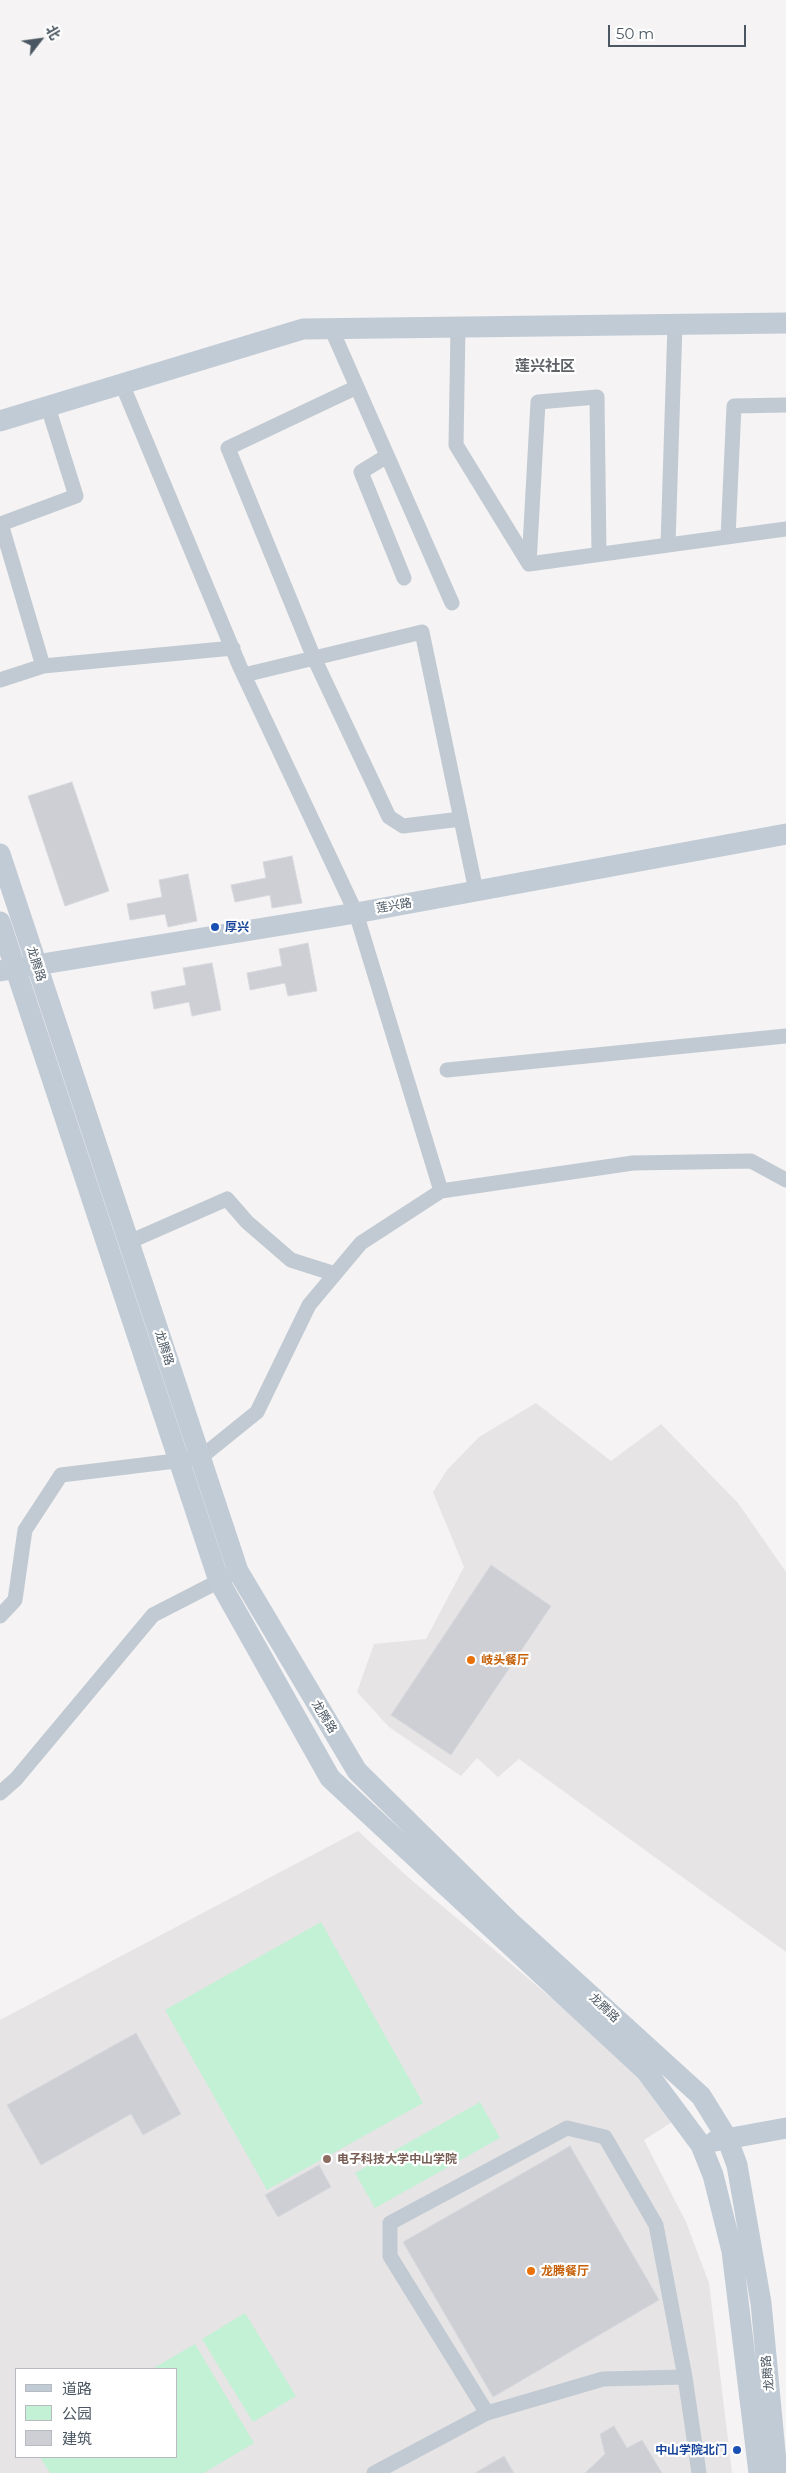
<!DOCTYPE html>
<meta charset="utf-8">
<style>
body{margin:0}
#map{position:relative;width:786px;height:2473px;overflow:hidden;background:#f5f3f3;font-family:Montserrat,"Noto Sans SC",sans-serif}
canvas{display:block}
.legend{position:absolute;left:15px;top:2368px;width:162px;height:90px;box-sizing:border-box;background:#fff;border:1px solid #b7bbc0;margin:0;padding:6px 9px;list-style:none;font-size:15px;color:#4a5661}
.legend li{display:flex;align-items:center;gap:10px;height:25px}
.legend b{width:25px;border:1px solid #b7bbc0}
.north{position:absolute;left:15px;top:15px;width:50px;height:50px;-webkit-text-stroke:4px #fff;paint-order:stroke;rotate:60deg;font-size:14px;font-weight:700;line-height:20px;text-align:center;color:#4a5661}
.north::after{content:'';display:block;margin:auto;width:18px;height:22px;background:#4a5661;clip-path:polygon(50% 0,100% 100%,50% 72%,0 100%)}
.scale{position:absolute;left:608px;top:25px;width:138px;height:22px;box-sizing:border-box;border:2px solid #4a5661;border-top:0;padding-left:6px;font-size:15px;line-height:18px;white-space:nowrap;color:#4a5661;-webkit-text-stroke:4px #fff;paint-order:stroke}
</style>
<div id="map">
<canvas width="786" height="2473"></canvas>
<ul class="legend">
<li><b style="height:6px;background:#c1cbd6"></b>道路</li>
<li><b style="height:14px;background:#c3f1d5"></b>公园</li>
<li><b style="height:14px;background:#cdcfd5"></b>建筑</li>
</ul>
<div class="north">北</div>
<div class="scale">50 m</div>
</div>
<script>
const c = document.querySelector('canvas').getContext('2d');
c.lineJoin = 'round';
function fillPath(path, color) {
  c.fillStyle = color;
  c.fill(path, 'evenodd');
}
function poly(rows) {
  const path = new Path2D();
  for (const r of rows) {
    path.moveTo(r[0], r[1]);
    for (let i = 2; i < r.length; i += 2) path.lineTo(r[i], r[i + 1]);
  }
  return path;
}
function trace(path, color, width, dash) {
  c.strokeStyle = color;
  c.lineWidth = width;
  c.lineCap = dash ? 'butt' : 'round';
  c.setLineDash(dash || []);
  c.stroke(path);
}
function label(font, color, halo, rows, align = 'center') {
  c.font = font + ' Montserrat,"Noto Sans SC",sans-serif';
  c.lineWidth = 4.5;
  c.setLineDash([]);
  c.textBaseline = 'middle';
  c.strokeStyle = halo;
  c.fillStyle = color;
  for (const [text, x, y, turn = 0] of rows) {
    c.save();
    c.translate(x, y);
    c.rotate((+turn || 0) * Math.PI / 180);
    c.textAlign = isNaN(turn) ? turn : align;
    if (halo) c.strokeText(text, 0, 0);
    c.fillText(text, 0, 0);
    c.restore();
  }
}
const education = poly([
 [536,1403,611,1461,661,1424,738,1503,786,1572,786,1952,519,1759,498,1777,477,1758,461,1776,389,1727,357,1692,374,1644,426,1639,464,1567,433,1492,447,1470,479,1437],
 [358,1831,409,1878,549,1996,613,2040,675,2120,644,2140,686,2222,709,2283,732,2473,0,2473,0,2020],
 [16,2369,176,2369,176,2457,16,2457]
]);
const green = poly([
 [321,1922,423,2103,267,2190,165,2010],
 [480,2102,500,2138,375,2208,355,2173],
 [245,2313,296,2396,253,2422,202,2339],
 [195,2344,254,2443,204,2473,50,2473,40,2457,176,2457,176,2369,152,2369]
]);
const building = poly([
 [72,782,109,891,65,906,28,796,72,782],
 [292,856,302,903,272,908,270,895,235,902,231,885,266,878,263,862,292,856],
 [188,874,197,921,168,927,165,914,130,920,127,904,162,897,159,880,188,874],
 [308,943,317,991,288,996,285,983,250,990,247,973,282,966,279,949,308,943],
 [212,963,221,1010,192,1016,189,1002,154,1009,151,992,186,985,183,968,212,963],
 [491,1565,551,1606,451,1755,391,1715,491,1565],
 [136,2033,181,2114,143,2135,131,2114,41,2165,7,2105,136,2033],
 [570,2146,659,2300,493,2397,403,2242,570,2146],
 [319,2165,331,2187,278,2217,265,2195,319,2165],
 [614,2426,627,2448,642,2440,662,2473,585,2473,605,2454,600,2434,614,2426],
 [504,2456,514,2473,475,2473,504,2456]
]);
const street = poly([
 [458,327,456,445,529,564,786,529],
 [331,328,452,603],
 [122,384,240,667,356,913,441,1191],
 [357,387,228,448,314,658,389,817,403,826,461,819],
 [387,456,361,472,404,578],
 [728,537,734,406,786,405],
 [668,545,675,324],
 [529,564,538,402,597,397,599,554],
 [43,666,1,524,76,496,48,407],
 [244,675,422,632,476,891],
 [0,680,43,666,233,648],
 [447,1070,786,1036],
 [129,1242,227,1199,247,1222,291,1260,335,1274],
 [0,1616,15,1600,25,1530,61,1475,200,1458,257,1412,309,1305,361,1243,441,1191,633,1163,751,1161,786,1180],
 [0,1793,16,1779,153,1615,227,1577],
 [487,2413,390,2256,390,2223,567,2128,605,2137,656,2225,685,2377,699,2473],
 [374,2473,487,2413,603,2379,685,2377]
]);
const secondary = poly([
 [0,421,303,329,786,323],
 [0,854,238,1571,357,1771,510,1922,701,2096,727,2138,737,2165,761,2303,777,2473],
 [0,922,219,1581,330,1778,646,2071,701,2145,713,2175,732,2251,759,2473],
 [0,971,356,913,786,834],
 [715,2141,786,2128]
]);
const markers = [
 [215,927,5,"#1a4fb4"],
 [471,1660,5,"#e8710a"],
 [327,2159,5,"#8d6e63"],
 [531,2271,5,"#e8710a"],
 [737,2450,5,"#1a4fb4"]
];
const streetNames = [
 ["莲兴路",394,906,-10],
 ["龙腾路",36,964,72],
 ["龙腾路",164,1348,72],
 ["龙腾路",324,1717,58],
 ["龙腾路",604,2008,43],
 ["龙腾路",768,2373,-96]
];
const transitNames = [
 ["厚兴",225,927],
 ["中山学院北门",727,2450,"right"]
];
const foodNames = [
 ["岐头餐厅",481,1660],
 ["龙腾餐厅",541,2271]
];
const educationNames = [
 ["电子科技大学中山学院",337,2159]
];
const quarterNames = [
 ["莲兴社区",545,367]
];
fillPath(education, '#e6e4e5');
fillPath(green, '#c3f1d5');
fillPath(building, '#cdcfd5');
trace(building, '#d7d9de', 1);
trace(street, '#c1cad2', 15);
trace(secondary, '#c1cbd6', 21);
for (const [x, y, r, color] of markers) {
  const dot = new Path2D();
  dot.arc(x, y, r, 0, 2 * Math.PI);
  c.fillStyle = color;
  c.fill(dot);
  trace(dot, '#fff', 2);
}
label('12px', '#4a5661', '#fff', streetNames);
label('bold 12px', '#164399', '#fff', transitNames, 'left');
label('bold 12px', '#c56008', '#fff', foodNames, 'left');
label('bold 12px', '#785e54', '#fff', educationNames, 'left');
label('bold 15px', '#5f6368', '#fff', quarterNames);
</script>
